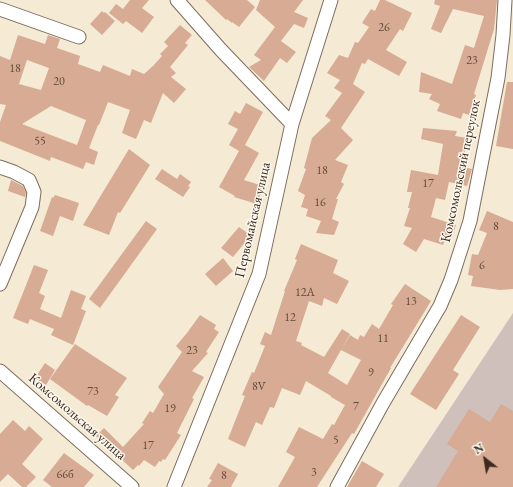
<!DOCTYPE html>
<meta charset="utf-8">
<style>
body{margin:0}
#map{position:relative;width:513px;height:487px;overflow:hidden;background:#f5ead4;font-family:"EB Garamond",serif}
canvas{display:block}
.north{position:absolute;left:465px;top:439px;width:40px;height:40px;-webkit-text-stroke:3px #fbf7ec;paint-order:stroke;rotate:329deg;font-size:11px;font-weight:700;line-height:16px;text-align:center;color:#3b2a1e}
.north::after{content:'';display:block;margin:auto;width:14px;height:18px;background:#3b2a1e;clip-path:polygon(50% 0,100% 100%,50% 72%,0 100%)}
</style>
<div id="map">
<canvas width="513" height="487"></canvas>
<div class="north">N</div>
</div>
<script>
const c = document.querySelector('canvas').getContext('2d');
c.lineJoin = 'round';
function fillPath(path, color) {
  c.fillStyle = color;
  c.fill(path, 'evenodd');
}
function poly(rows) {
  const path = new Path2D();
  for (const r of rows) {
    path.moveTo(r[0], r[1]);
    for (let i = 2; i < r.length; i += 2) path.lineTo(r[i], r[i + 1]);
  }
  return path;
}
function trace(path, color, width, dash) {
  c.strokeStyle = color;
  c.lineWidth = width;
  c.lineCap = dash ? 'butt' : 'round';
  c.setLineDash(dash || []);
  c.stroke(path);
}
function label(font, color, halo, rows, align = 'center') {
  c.font = font + ' "EB Garamond",serif';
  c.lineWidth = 3;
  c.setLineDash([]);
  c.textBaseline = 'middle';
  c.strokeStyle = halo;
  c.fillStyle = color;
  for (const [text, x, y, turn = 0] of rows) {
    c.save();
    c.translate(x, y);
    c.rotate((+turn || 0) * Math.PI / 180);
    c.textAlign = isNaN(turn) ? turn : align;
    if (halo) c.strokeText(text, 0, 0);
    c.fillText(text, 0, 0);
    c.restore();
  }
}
const industrial = poly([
 [513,313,513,487,398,487]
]);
const building = poly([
 [130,0,149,0,142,8,154,17,142,33,126,21,123,24,109,13,116,4,123,9],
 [205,0,247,0,255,7,239,27,232,22,232,23,227,19,226,20],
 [260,0,303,0,294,12,308,18,304,28,294,24,281,41,296,52,287,63,280,58,264,81,249,67,261,60,254,55,275,27,256,10],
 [380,0,385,0,412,13,403,31,400,29,386,50,407,62,399,76,368,59,365,64,362,63,353,84,365,92,341,128,353,140,335,160,348,165,341,182,344,184,336,199,338,199,332,219,339,222,334,235,316,233,321,221,306,216,308,209,301,207,305,195,298,191,306,169,304,168,312,138,331,120,325,116,342,93,334,88,340,80,327,73,339,55,348,58,355,42,358,43,369,27,362,23,371,9,375,11],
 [435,0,497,0,494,29,474,94,476,95,469,115,463,113,461,119,437,111,440,104,429,99,432,94,419,92,421,72,452,84,465,45,474,48,484,16,453,9,441,33,431,29,440,6,434,4],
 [102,11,104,13,105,12,115,21,102,35,90,24],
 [180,25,192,35,185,43,188,45,170,67,176,73,171,77,186,89,174,103,163,93,151,123,144,120,136,139,122,133,130,110,108,102,99,125,98,125,89,148,98,152,94,165,86,162,83,169,51,157,50,161,0,141,0,122,6,105,0,104,0,56,10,60,18,35,45,44,48,35,60,39,57,48,80,56,78,64,100,72,103,65,130,76,132,69,144,74,153,66,162,56,160,54,168,46,164,42],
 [27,60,49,68,41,90,19,84],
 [51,106,86,120,77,145,22,124],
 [507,82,513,82,513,149,496,146],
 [246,103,263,112,245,145,259,153,244,180,263,186,257,204,234,197,235,196,219,187,239,151,229,145,238,129,228,124,235,111,240,114],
 [423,128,457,131,455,136,467,138,463,167,472,169,467,186,449,182,445,200,436,198,431,217,456,225,450,242,445,240,443,245,424,239,416,252,403,244,412,228,404,226,410,208,408,208,412,192,407,192,411,170,438,175,443,144,421,139],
 [129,149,150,165,120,213,118,212,109,235,83,225],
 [162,169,177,179,180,174,191,182,188,186,190,187,183,197,155,179],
 [11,180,23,186,26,193,25,197,8,191],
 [55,195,79,203,73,221,60,216,53,236,40,231,52,197,53,198],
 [487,211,513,222,513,289,500,290,471,286,473,276,468,275,472,254,478,255,487,233,479,230],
 [146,221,157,229,100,308,89,299],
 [239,227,249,234,245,239,247,240,233,257,221,248],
 [301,244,338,260,333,273,349,281,337,304,324,298,322,306,309,301,296,341,302,343,301,345,324,357,342,329,350,334,328,373,347,385,361,360,341,350,350,335,358,340,360,335,364,337,372,324,379,329,393,305,391,304,405,284,431,301,390,368,391,368,354,434,352,433,317,487,278,487,295,457,286,452,299,427,323,439,332,424,334,425,345,405,331,397,331,396,306,381,300,395,282,388,274,408,270,407,262,425,256,422,245,447,228,439,245,396,242,395,252,372,254,373,265,346,260,344,265,332,271,335,285,291,284,291,297,260,295,259],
 [223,258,233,271,216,286,205,274],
 [34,265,48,270,39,293,45,296,40,309,61,318,71,290,86,296,81,309,86,311,73,345,51,335,54,329,30,319,28,324,13,318],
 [200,315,216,325,214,329,219,332,206,352,208,353,192,371,204,377,192,398,194,399,177,433,181,435,165,460,163,459,161,462,159,461,155,467,144,460,139,466,138,465,133,470,96,436,104,428,123,447,144,424,142,423,150,411,153,413,164,394,158,387,182,352,176,346,187,333],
 [461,315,480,327,453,370,459,374,436,410,410,394],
 [75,344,127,378,115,395,119,397,107,416,88,405,87,406,50,379],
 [45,363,55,370,46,385,35,378],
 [501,404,513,411,513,487,436,487,458,451,447,444,469,409,490,422],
 [13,420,25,431,29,426,43,439,22,464,36,477,26,487,22,487,8,474,0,482,0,434],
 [64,453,94,475,84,487,52,487,43,480],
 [362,461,384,474,376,487,347,487],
 [218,463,238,474,231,487,207,487,212,480,209,479]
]);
const minor = poly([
 [177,0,221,50,292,124],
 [0,9,79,37],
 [0,167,14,172,29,180,34,192,32,207,0,284],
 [0,371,132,487],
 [174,487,259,274,292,124,331,0],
 [337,487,383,403,440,306,451,280,470,221,498,78,503,35,505,0]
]);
const numberNames = [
 ["26",384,28],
 ["23",472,61],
 ["18",15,69],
 ["20",59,82],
 ["55",40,141],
 ["18",322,171],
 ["17",428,184],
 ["16",320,203],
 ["8",496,227],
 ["6",482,266],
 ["12A",305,293],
 ["13",411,302],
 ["12",290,318],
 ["11",383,339],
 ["23",192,351],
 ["9",371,373],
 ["8V",259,387],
 ["73",93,392],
 ["7",356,407],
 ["19",170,409],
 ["5",336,440],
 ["17",148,446],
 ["3",314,473],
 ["66б",65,475],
 ["8",224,476]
];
const streetNames = [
 ["Комсомольский переулок",461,171,-78],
 ["Первомайская улица",253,220,-77],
 ["Комсомольская улица",77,417,41]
];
fillPath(industrial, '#d0c0bc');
fillPath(building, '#d7ab94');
trace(minor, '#7c6d5e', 15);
trace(minor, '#fff', 13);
label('12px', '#624a3c', null, numberNames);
label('14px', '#3b2a1e', '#fbf7ec', streetNames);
</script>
